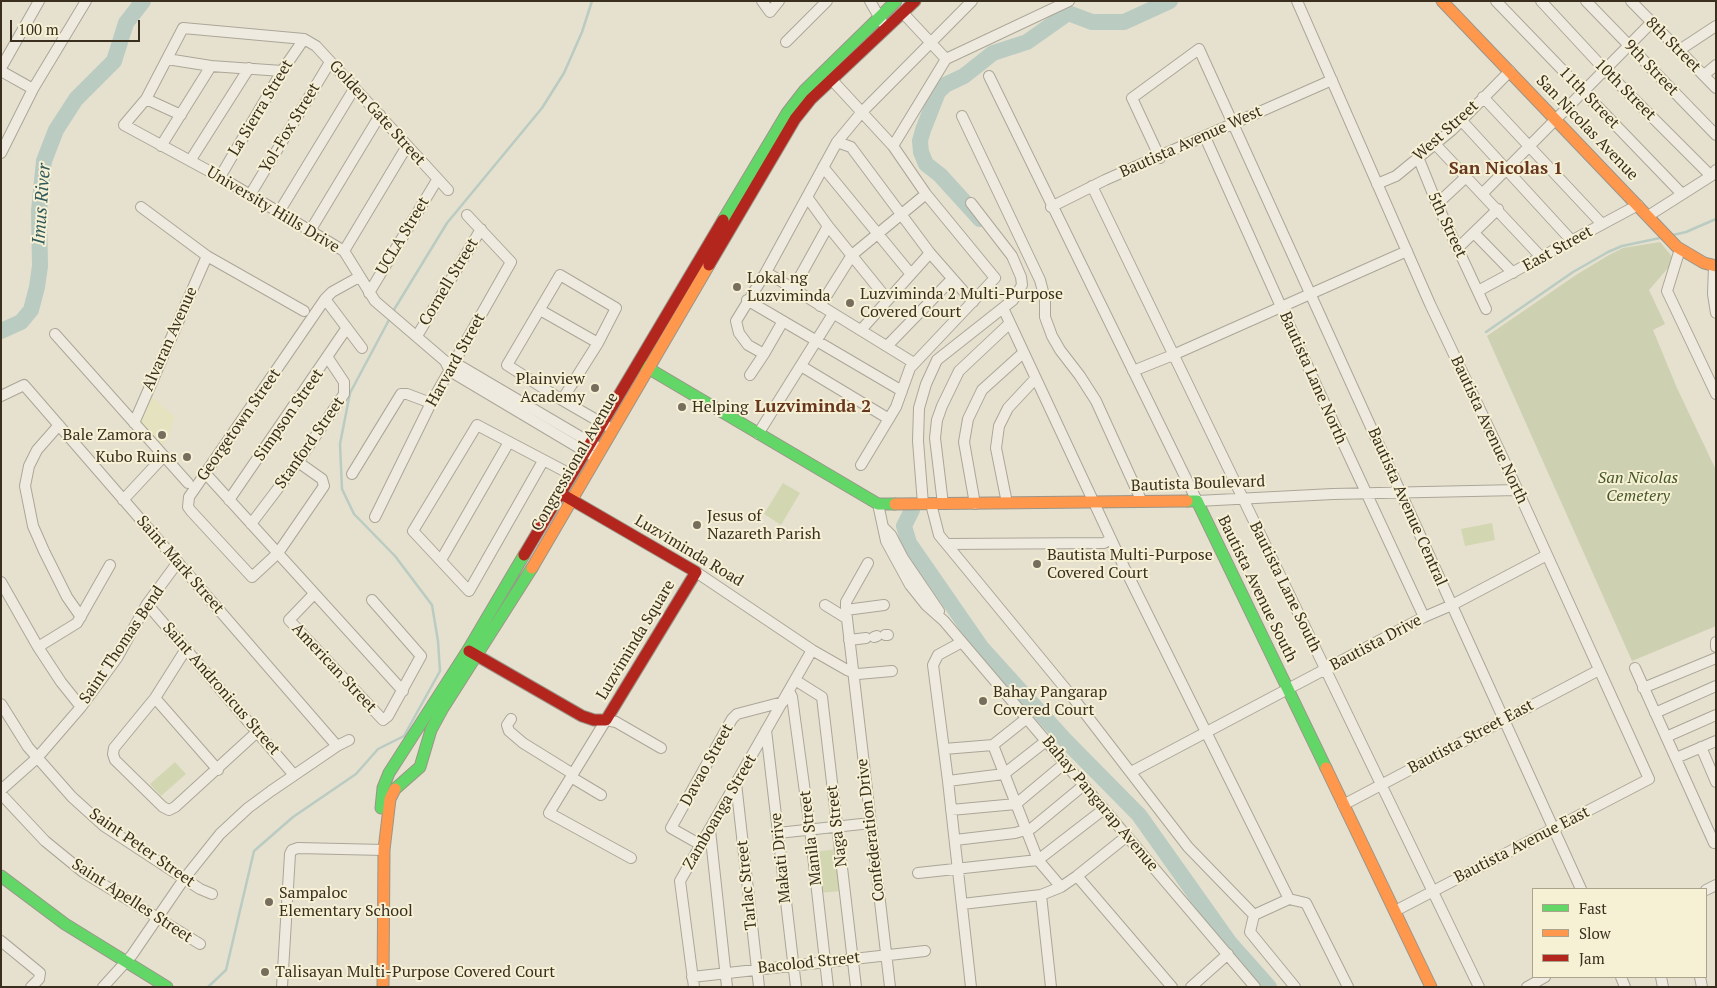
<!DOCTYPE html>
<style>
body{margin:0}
#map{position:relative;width:1717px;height:988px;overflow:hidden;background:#e6e1cf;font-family:"PT Serif",serif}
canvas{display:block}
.frame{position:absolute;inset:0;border:2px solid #3a2f1f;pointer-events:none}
.legend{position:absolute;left:1532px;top:888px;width:175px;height:90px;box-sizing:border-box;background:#f6f0d5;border:1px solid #aba38c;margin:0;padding:6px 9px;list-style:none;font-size:15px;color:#3a2f1f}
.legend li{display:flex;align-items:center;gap:10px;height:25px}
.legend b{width:25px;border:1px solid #aba38c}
.scale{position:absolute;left:10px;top:20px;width:130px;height:22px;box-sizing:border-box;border:2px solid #3a2f1f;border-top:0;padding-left:6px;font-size:15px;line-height:18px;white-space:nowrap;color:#3a2f1f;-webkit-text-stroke:4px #f6f0d5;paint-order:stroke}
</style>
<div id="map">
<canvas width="1717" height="988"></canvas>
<div class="frame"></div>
<ul class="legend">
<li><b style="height:6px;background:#63d668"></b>Fast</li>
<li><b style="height:6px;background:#ff974d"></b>Slow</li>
<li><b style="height:6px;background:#b3261e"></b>Jam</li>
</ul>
<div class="scale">100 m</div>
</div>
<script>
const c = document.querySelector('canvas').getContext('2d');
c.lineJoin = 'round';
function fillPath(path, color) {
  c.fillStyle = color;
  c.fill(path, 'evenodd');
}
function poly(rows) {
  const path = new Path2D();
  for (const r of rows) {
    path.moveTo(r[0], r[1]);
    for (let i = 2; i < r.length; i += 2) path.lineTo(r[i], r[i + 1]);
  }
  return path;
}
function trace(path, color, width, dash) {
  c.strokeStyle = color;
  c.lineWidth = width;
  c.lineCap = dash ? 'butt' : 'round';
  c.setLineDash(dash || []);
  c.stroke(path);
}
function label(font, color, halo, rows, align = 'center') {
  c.font = font + ' "PT Serif",serif';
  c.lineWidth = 4;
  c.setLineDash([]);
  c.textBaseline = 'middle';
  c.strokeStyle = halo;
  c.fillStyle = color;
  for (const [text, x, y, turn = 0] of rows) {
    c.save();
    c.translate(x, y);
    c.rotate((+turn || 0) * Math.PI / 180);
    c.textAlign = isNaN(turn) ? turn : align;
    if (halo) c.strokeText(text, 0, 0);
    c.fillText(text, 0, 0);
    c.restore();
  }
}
const farmland = poly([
 [151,396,175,417,169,436,161,449,139,425]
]);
const green = poly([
 [783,483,800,493,781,525,764,514],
 [1492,523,1495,540,1465,546,1461,529],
 [175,762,186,774,161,796,150,784],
 [836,849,841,891,819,893,815,852]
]);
const cemetery = poly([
 [1660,242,1675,260,1649,290,1665,324,1653,330,1677,388,1716,470,1716,626,1632,661,1487,336,1576,275,1609,255,1623,248]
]);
const stream = poly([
 [1673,235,1686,232,1716,219],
 [392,313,447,223,542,108,564,73,582,32,592,1],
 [1486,332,1573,272,1608,252,1622,246,1660,238],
 [208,987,226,970,254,851,293,817,356,774,378,749,404,736,440,671,438,641,432,605,395,556,354,514,342,489,340,444,350,393,390,318]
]);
const river = poly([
 [980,219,940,175,926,164,921,152,920,141,923,130,938,92,945,85,964,76,993,53,1027,42,1068,13,1092,22,1124,22,1170,1],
 [1,331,21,322,31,310,37,287,40,266,39,211,44,161,56,130,76,99,114,61,126,23,143,1],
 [912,510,904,526,909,543,981,647,1065,740,1139,815,1229,942,1269,987]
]);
const street = poly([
 [762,1,770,12,779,1],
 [870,1,882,22],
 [1297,1,1430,304,1502,456,1649,779,1395,911],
 [1496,1,1682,194],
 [1541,1,1605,70,1711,176],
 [1586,1,1716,135],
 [1631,1,1716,88],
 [903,13,946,59],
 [786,42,827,1],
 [1678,51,1716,26],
 [167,59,211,66,282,71],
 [1,68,39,1],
 [1,71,33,89],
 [1704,75,1716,65],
 [989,76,1197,501,1333,494,1518,490],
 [832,80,893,146,926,194,995,278,910,368,896,407,861,465],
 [1483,97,1602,224],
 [146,99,181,115],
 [962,116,1040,280,1045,299,1045,317,1052,336,1060,350,1080,376,1096,401,1142,502],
 [1461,120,1572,241],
 [1205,137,1317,387,1424,617],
 [837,142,851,147,930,253,973,302],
 [1435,144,1542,258],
 [161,146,211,66],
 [893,146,946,59,1069,1],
 [1,153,33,89,86,1],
 [1418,157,1437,204,1486,309],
 [1160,158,1132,98,1199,49,1581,889],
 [190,161,249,68],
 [823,167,910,273],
 [220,177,282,71,304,39],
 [1377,184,1396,176,1452,130,1510,71],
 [1092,186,1479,987],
 [448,190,316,46,304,39,183,28,146,99,124,125,220,177,344,251,375,301,445,361,450,371,591,455],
 [1482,194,1651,23],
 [250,195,330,62],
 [807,197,828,226,887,299],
 [1437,204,1466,177],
 [141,207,207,256,304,311],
 [1051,207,1105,180,1332,80],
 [279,212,354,89],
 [1648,216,1711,176,1716,170],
 [310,231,380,115],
 [1474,233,1513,273],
 [1458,248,1498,209],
 [1680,249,1667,291,1716,394],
 [344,251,407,146],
 [1714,266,1713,294,1716,313],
 [766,272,914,363],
 [793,289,828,226],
 [1478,291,1638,205],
 [369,293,437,180],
 [325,299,362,348],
 [747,300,902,391],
 [820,306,852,255,926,194],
 [1003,308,1125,569,1289,899,1306,903,1348,987],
 [540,310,598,343],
 [861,330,930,253],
 [55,334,188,483],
 [417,336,481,229],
 [887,346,952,279],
 [764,354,783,321],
 [448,362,462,367,596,446],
 [801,366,889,419],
 [1133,371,1173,355,1407,251],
 [750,375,764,354,748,345,739,333,736,321,766,272,837,142,861,113,972,1],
 [1,396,24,385,337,746],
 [562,400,598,343,616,308,560,275,507,365,562,400,607,426],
 [134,423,207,256],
 [59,425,37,450,29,466,25,486,33,526,44,551,67,597,81,617],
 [758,434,833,314],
 [543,461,469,591,413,531,477,425,572,475],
 [298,462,322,479,324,486,278,553,252,577,191,511,188,507,189,497,325,299,332,292,359,277],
 [206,474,403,691],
 [352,474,401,394,407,394,431,403],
 [123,500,164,456],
 [229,500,346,329],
 [1007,503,996,448,999,426,1008,408,1035,379],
 [878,504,886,541,910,585,926,605,944,621,1255,987],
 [923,504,918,441,919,408,926,384,937,360,1013,300,1022,285,1021,277,1012,256,971,203],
 [931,504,939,535,1074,699,1188,847,1254,915,1289,899],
 [943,504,935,438,937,420,942,406,959,371,1010,323],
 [975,504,964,442,968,419,982,390,1023,353],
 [375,517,431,403,511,262,467,215],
 [251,524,298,462,344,394,344,382,328,358],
 [883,527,891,535,903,558,939,611],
 [947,544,1104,543,1111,539],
 [441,560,509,442],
 [868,563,846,602,846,610,890,987],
 [696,572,812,650,847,670,858,674,892,671],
 [1,582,38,647,61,682,81,707],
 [314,594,289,620,383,720,388,716,421,656,372,600],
 [147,604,294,775],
 [825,605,846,618],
 [846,610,884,605],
 [885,635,888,635],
 [874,637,877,636],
 [849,640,866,638],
 [962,642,938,655,933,665,948,781,971,987],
 [1716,642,1716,647],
 [38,647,77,623,110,565],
 [186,649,155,698,114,748,113,754,115,760,163,807,169,810,175,807,257,732],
 [1635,668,1714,843,1716,842],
 [795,680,822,697,856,987],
 [1643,688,1716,658],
 [789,691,792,697,810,829,828,987],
 [155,698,218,770],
 [1,704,28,747,72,797,104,826,200,889,212,894],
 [1655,713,1716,686],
 [511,719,507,725,509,731,523,743,573,774],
 [766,730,796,987],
 [1666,737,1716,715],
 [993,745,1038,860,1061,887],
 [1701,747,1716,782],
 [944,749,993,745,1027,718],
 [1676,758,1716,741],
 [1131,772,1424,617,1452,605,1547,555],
 [571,777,601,795],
 [948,781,1004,774,1046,741],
 [736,783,759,987],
 [1,790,37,758,81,707,117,658,147,604,178,562],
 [1,794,45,841,83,872,200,944],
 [1343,805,1599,670],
 [951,810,1016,804,1065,763],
 [710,830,727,987],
 [778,833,871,823],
 [955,840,1015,833,1032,828,1084,785],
 [701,845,671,828,732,719,737,714,783,702],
 [631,858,549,813,606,720,616,722,661,748],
 [918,873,1038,860,1104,809],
 [1077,876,1172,987],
 [1706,890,1716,885],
 [962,904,1041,895],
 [1254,915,1250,932,1295,987],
 [1,941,40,973,39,979,31,987],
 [692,977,925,951],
 [1621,977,1625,987],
 [1661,977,1663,987],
 [1700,977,1702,987],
 [103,987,132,955,184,879,220,834,248,808,271,791,337,746,349,740],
 [282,987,290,854,292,850,298,848,384,850],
 [694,987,680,881,812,650],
 [1051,987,1041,895,1061,887,1077,876,1127,836],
 [1191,987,1228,954],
 [1527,987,1545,977]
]);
const fast = poly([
 [723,220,787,113,804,91,896,1],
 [641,364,878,504,895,504],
 [1187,501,1197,501,1326,768],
 [395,789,420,767,431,730,443,708,532,568],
 [381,808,383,788,389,773,468,650,524,555],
 [1,876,65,924,167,987]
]);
const slow = poly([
 [1442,1,1677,247,1704,263,1716,266],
 [895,504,1187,501],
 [532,568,709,265],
 [1326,768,1431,987],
 [383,987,384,850,390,799,395,789]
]);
const jam = poly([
 [709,265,795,119,811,99,915,1],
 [524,555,723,220],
 [469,651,582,716,594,720,606,720,696,572,565,496]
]);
const markers = [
 [737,287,5,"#766d5d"],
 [850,303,5,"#766d5d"],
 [595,388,5,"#766d5d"],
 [682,407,5,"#766d5d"],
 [162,435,5,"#766d5d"],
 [187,457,5,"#766d5d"],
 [697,525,5,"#766d5d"],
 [1037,564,5,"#766d5d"],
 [983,701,5,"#766d5d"],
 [269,902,5,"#766d5d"],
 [265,972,5,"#766d5d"]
];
const streetNames = [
 ["8th Street",1673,45,45],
 ["9th Street",1651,68,46],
 ["10th Street",1625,90,45],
 ["11th Street",1589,98,46],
 ["La Sierra Street",261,108,-59],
 ["Golden Gate Street",377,113,48],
 ["Yol-Fox Street",290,128,-59],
 ["San Nicolas Avenue",1587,128,46],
 ["West Street",1446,131,-42],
 ["Bautista Avenue West",1191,142,-24],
 ["University Hills Drive",273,210,31],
 ["5th Street",1447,225,65],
 ["UCLA Street",403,236,-59],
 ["East Street",1558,249,-29],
 ["Cornell Street",449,282,-59],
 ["Alvaran Avenue",170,339,-66],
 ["Harvard Street",456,360,-61],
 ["Bautista Lane North",1313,378,66],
 ["Simpson Street",289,415,-55],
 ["Georgetown Street",239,425,-55],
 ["Bautista Avenue North",1489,430,65],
 ["Stanford Street",310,443,-55],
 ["Congressional Avenue",575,462,-60],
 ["Bautista Boulevard",1198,484,-2],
 ["Bautista Avenue Central",1407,507,66],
 ["Luzviminda Road",689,551,31],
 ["Saint Mark Street",180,565,49],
 ["Bautista Lane South",1285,587,64],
 ["Bautista Avenue South",1257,589,64],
 ["Luzviminda Square",636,640,-59],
 ["Bautista Drive",1376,643,-28],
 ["Saint Thomas Bend",122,645,-56],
 ["American Street",334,668,47],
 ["Saint Andronicus Street",221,689,49],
 ["Bautista Street East",1471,737,-28],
 ["Davao Street",707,765,-61],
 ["Bahay Pangarap Avenue",1100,804,50],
 ["Zamboanga Street",720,812,-60],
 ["Naga Street",837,826,-97],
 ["Confederation Drive",871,830,-97],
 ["Manila Street",811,838,-97],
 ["Bautista Avenue East",1522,845,-27],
 ["Saint Peter Street",142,848,35],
 ["Makati Drive",781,858,-96],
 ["Tarlac Street",747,885,-96],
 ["Saint Apelles Street",132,901,33],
 ["Bacolod Street",809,963,-6]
];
const poiNames = [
 ["Lokal ng",747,278],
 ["Luzviminda",747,296],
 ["Luzviminda 2 Multi-Purpose",860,294],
 ["Covered Court",860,312],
 ["Plainview",585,379,"right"],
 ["Academy",585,397,"right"],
 ["Helping",692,407],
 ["Bale Zamora",152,435,"right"],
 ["Kubo Ruins",177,457,"right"],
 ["Jesus of",707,516],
 ["Nazareth Parish",707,534],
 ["Bautista Multi-Purpose",1047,555],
 ["Covered Court",1047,573],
 ["Bahay Pangarap",993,692],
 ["Covered Court",993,710],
 ["Sampaloc",279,893],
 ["Elementary School",279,911],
 ["Talisayan Multi-Purpose Covered Court",275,972]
];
const parkNames = [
 ["San Nicolas",1638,478],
 ["Cemetery",1638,496]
];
const neighbourhoodNames = [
 ["San Nicolas 1",1506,169],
 ["Luzviminda 2",813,407]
];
const waterNames = [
 ["Imus River",42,204,-86]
];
fillPath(farmland, '#e5e2c0');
fillPath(green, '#d2d6b1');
fillPath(cemetery, '#cdd0b1');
trace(stream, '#bacbc2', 2.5);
trace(river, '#bacbc2', 16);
trace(street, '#aba697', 12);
trace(fast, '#9b9588', 13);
trace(slow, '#9b9588', 13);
trace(jam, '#9b9588', 13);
trace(street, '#eeeae0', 10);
trace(fast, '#63d668', 11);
trace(slow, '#ff974d', 11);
trace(jam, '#b3261e', 11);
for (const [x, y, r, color] of markers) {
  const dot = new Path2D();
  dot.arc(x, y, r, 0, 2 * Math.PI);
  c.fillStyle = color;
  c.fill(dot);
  trace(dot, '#f6f0d5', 2);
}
label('16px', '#3a2f1f', '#f6f0d5', streetNames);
label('16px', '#3a2f1f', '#f6f0d5', poiNames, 'left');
label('italic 16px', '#455726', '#f6f0d5', parkNames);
label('bold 18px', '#67361e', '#f6f0d5', neighbourhoodNames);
label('italic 18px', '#2e585a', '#f6f0d5', waterNames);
</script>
